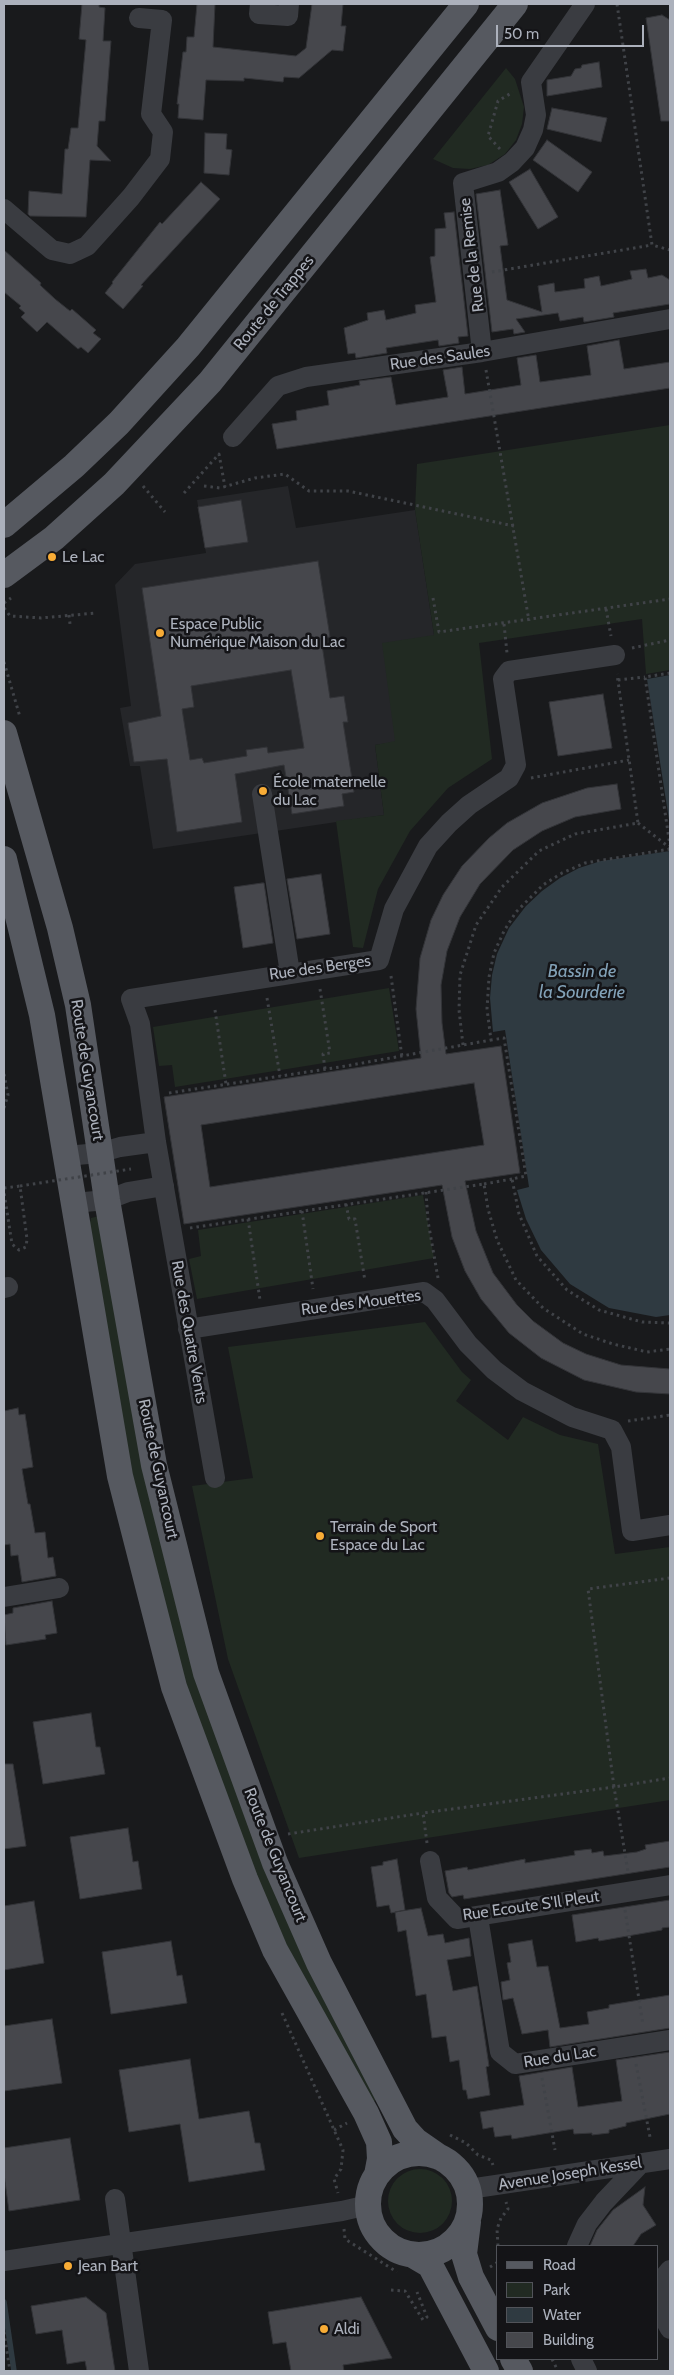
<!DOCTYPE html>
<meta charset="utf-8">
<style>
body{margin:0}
#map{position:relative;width:674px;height:2375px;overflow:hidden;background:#191a1c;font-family:Cabin,sans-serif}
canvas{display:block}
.frame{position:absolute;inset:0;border:5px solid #acb1bc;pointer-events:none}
.legend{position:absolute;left:496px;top:2245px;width:162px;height:115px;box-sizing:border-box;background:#141417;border:1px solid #515359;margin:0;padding:6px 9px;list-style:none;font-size:15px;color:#acb1bc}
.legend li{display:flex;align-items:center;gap:10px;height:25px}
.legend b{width:25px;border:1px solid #515359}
.scale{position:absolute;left:496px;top:25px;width:148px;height:22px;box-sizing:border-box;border:2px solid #acb1bc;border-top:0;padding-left:6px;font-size:15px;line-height:18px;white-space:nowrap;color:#acb1bc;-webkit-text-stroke:4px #141417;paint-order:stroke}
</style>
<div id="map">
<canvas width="674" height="2375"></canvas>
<div class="frame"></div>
<ul class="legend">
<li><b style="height:6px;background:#565960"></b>Road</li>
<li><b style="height:14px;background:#212a22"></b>Park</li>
<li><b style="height:14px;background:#2f3a41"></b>Water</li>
<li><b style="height:14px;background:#46474c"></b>Building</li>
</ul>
<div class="scale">50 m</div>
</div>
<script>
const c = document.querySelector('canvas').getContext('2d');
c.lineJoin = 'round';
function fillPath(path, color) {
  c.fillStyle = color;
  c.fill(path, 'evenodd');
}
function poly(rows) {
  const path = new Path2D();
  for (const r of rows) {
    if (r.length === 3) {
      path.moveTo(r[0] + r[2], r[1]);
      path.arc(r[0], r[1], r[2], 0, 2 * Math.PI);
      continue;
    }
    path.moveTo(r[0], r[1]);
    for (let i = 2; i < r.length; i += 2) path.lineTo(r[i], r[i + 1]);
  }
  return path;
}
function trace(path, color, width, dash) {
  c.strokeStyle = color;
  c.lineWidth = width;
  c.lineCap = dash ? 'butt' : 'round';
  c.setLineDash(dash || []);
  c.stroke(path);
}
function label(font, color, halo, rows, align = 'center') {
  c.font = font + ' Cabin,sans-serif';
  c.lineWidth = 5;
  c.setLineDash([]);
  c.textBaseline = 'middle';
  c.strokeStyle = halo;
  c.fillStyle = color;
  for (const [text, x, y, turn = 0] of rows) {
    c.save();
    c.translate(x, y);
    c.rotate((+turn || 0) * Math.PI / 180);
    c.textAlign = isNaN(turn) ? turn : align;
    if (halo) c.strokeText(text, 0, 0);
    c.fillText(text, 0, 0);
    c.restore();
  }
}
const built = poly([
 [288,486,296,528,415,510,434,635,395,742,375,745,384,815,153,849,140,766,130,766,120,708,131,706,115,585,135,564,206,553,197,500]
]);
const green = poly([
 [506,68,515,79,524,107,522,124,516,140,505,154,488,165,470,169,453,168,433,159],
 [670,425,670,670,646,674,642,619,479,643,492,759,448,788,410,831,378,889,363,948,353,947,336,821,384,815,375,745,395,741,382,643,434,635,415,510,417,464],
 [389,988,399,1051,175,1087,172,1065,159,1066,153,1027],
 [423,1195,434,1258,197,1299,189,1259,201,1256,198,1230],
 [99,1216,152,1501,376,2100,372,2102,317,2007,258,1886,183,1684,133,1487,87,1235,91,1218],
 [425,1322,462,1372,471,1380,456,1401,508,1440,523,1417,560,1435,598,1444,615,1554,670,1547,670,1800,299,1858,228,1659,192,1486,253,1478,228,1347],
 [420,2201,32]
]);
const water = poly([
 [670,675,670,826,647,679],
 [670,851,670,1315,656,1317,609,1308,570,1284,541,1250,526,1219,517,1190,529,1187,505,1030,493,1032,490,998,492,975,497,954,509,928,526,906,542,891,560,878,579,868,601,861]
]);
const stream = poly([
 [4,2302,14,2371]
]);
const building = poly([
 [82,4,99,4,99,7,105,8,103,41,111,41,105,121,99,121,97,146,111,161,90,160,86,217,30,216,28,214,29,191,62,194,65,149,68,149,71,128,78,128,86,40,79,39,82,4],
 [197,4,215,4,213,47,296,56,306,48,312,4,343,4,341,26,346,26,343,51,332,50,299,78,284,77,283,82,244,78,244,81,206,80,203,120,178,118,179,104,177,104,183,52,186,52,187,37,194,37,197,4],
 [662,15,670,20,670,121,661,121,646,18,662,15],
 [599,62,602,87,547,96,547,80,571,76,575,69,581,68,582,65,599,62],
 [552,108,607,118,601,142,547,129,552,108],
 [205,133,227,134,226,149,232,150,229,175,204,173,205,133],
 [547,140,592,172,578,192,533,160,547,140],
 [530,169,558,217,538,229,509,182,530,169],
 [201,182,220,199,141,285,143,286,123,309,105,293,113,283,112,282,160,222,162,224,201,182],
 [500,190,508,245,500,246,507,300,542,312,538,286,554,283,555,292,585,288,584,279,599,276,601,286,632,279,630,271,646,269,648,278,662,275,670,280,670,304,613,313,614,317,584,322,583,317,560,321,558,313,516,319,525,332,514,334,513,329,492,332,476,194,500,190],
 [454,212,468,336,458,337,459,343,439,346,438,340,386,348,387,353,356,358,355,353,348,354,344,328,368,320,367,313,384,310,386,320,416,313,415,305,436,302,430,257,435,256,435,229,446,228,444,213,454,212],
 [4,250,41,283,40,285,55,299,70,311,72,309,96,330,93,333,101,339,88,353,81,347,78,349,47,322,37,332,21,317,25,313,19,308,21,306,4,292,4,250],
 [619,340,624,369,670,362,670,388,277,449,272,424,297,420,296,411,329,405,327,391,360,385,359,381,391,377,396,405,448,397,443,370,462,367,465,394,521,385,517,358,536,355,540,382,591,375,587,346,619,340],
 [241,500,248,542,205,548,198,507,241,500],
 [318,561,330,637,321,638,330,698,344,696,348,722,343,722,354,792,342,794,344,806,292,814,284,765,235,774,242,822,177,832,167,759,134,762,128,723,161,716,142,588,318,561],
 [291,670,304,748,268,753,267,747,246,750,247,756,204,763,202,758,190,760,182,709,194,707,191,686,291,670],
 [603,694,612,748,558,756,549,702,603,694],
 [617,784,621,809,575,817,542,831,513,850,480,884,460,917,447,951,441,985,442,1023,446,1054,501,1046,520,1173,465,1181,476,1231,493,1273,517,1305,533,1321,563,1343,586,1354,621,1365,670,1369,670,1394,636,1392,584,1380,541,1358,509,1333,481,1299,465,1271,452,1237,442,1185,184,1224,164,1097,421,1058,416,1009,420,958,431,920,443,895,462,866,489,838,507,823,542,803,587,788,617,784],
 [474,1083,484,1145,210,1187,201,1125,474,1083],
 [321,874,330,934,297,939,287,879,321,874],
 [262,883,264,883,273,943,243,948,234,887,262,883],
 [18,1408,19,1415,25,1414,33,1467,22,1469,28,1504,30,1504,35,1533,45,1532,48,1558,53,1557,56,1576,22,1582,18,1555,11,1556,10,1544,4,1545,4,1411,18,1408],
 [52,1601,57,1633,45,1635,46,1639,6,1645,4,1615,13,1613,13,1608,52,1601],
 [91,1713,96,1747,100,1747,105,1774,43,1784,33,1722,91,1713],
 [4,1764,13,1764,26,1846,4,1849,4,1764],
 [128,1828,133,1862,138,1861,142,1889,80,1899,70,1837,128,1828],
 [670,1841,670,1867,464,1899,463,1895,452,1897,449,1893,445,1871,467,1867,468,1870,525,1859,525,1863,575,1855,574,1851,591,1849,592,1853,603,1851,604,1856,637,1852,646,1849,645,1845,670,1841],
 [397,1859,405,1910,391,1913,389,1905,377,1907,371,1867,383,1865,383,1862,397,1859],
 [670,1900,670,1927,662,1928,662,1930,599,1941,598,1938,576,1942,572,1915,670,1900],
 [34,1901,44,1963,4,1970,4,1906,34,1901],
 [421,1908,428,1936,443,1934,445,1943,469,1938,471,1956,447,1960,453,1991,477,1986,489,2066,486,2067,490,2095,468,2099,466,2090,463,2090,459,2060,450,2062,446,2036,432,2038,426,1994,416,1996,406,1930,398,1932,395,1912,421,1908],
 [532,1940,537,1967,548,1966,560,2028,589,2024,587,2012,609,2008,609,2005,670,1995,670,2028,550,2047,548,2030,522,2034,513,1998,503,2000,501,1982,510,1980,507,1963,511,1962,508,1944,532,1940],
 [171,1941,177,1976,182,1975,187,2003,111,2014,102,1952,171,1941],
 [52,2019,62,2083,4,2091,4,2026,52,2019],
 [670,2052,670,2114,626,2123,626,2126,609,2130,609,2133,592,2135,592,2133,574,2134,573,2129,512,2139,511,2135,495,2137,493,2127,483,2129,480,2112,524,2105,519,2076,572,2067,578,2107,622,2101,616,2060,670,2052],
 [190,2059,199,2119,249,2111,255,2143,260,2143,265,2170,189,2182,180,2124,129,2132,119,2070,190,2059],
 [70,2138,80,2200,9,2211,4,2174,4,2148,70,2138],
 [645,2187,643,2205,656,2225,641,2234,633,2246,590,2246,597,2230,613,2210,645,2187],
 [86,2297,106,2313,115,2371,87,2371,85,2361,67,2364,62,2330,36,2334,31,2306,86,2297],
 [361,2297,392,2358,343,2365,344,2371,291,2371,286,2342,273,2344,268,2312,361,2297]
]);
const path = poly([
 [617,4,652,245,670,250],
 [500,149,488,136,498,101,513,92],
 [492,272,652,245],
 [486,370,529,621],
 [143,486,165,512],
 [204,486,220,488,255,478,285,474,309,491,348,491,514,526],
 [184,493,219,454,225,487],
 [433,598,439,632,670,599],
 [4,603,11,598],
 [4,608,10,616,41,618,96,613],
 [606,609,611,636],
 [69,615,70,624],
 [504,624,507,653],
 [632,648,670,640],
 [4,662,20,717],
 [670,673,645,677,670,846],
 [618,680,645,677],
 [531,778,629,760],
 [638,823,670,848],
 [670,849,585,863,562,873,543,885,516,912,504,931,494,953,489,977,487,1009,491,1040,504,1038,526,1176,512,1179,519,1214,537,1256,567,1290,599,1310,642,1322,670,1323],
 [391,976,402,1057],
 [320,989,330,1053,323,1054,325,1069],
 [267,998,280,1076],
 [215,1010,226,1084],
 [463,1045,459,1010,460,975,476,925,502,887,539,851,575,834,638,823,617,674],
 [4,1074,8,1095,4,1108],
 [169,1093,340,1067,491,1040],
 [484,1184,512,1179],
 [4,1188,20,1186,27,1239,26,1247,19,1250,12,1244,4,1192],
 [426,1192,428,1221,438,1278],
 [346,1204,349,1219,355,1219,365,1281],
 [302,1211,313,1289],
 [248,1219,260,1300],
 [190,1228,484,1184,488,1209,497,1240,516,1280,543,1308,583,1334,613,1344,647,1352,670,1349],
 [628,1421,670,1415],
 [670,1578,588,1589,614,1787,670,1778],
 [288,1834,423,1813],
 [427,1843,423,1813,614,1787,628,1872],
 [625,1910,643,2025],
 [282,2013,343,2150,341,2169,334,2179,338,2193],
 [636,2064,650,2137],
 [542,2078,555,2150],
 [334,2130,347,2123],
 [450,2135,466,2143,478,2155,491,2160,493,2165],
 [344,2229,345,2239,397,2272],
 [498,2246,497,2229,501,2218,508,2209,506,2202],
 [490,2267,498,2262],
 [391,2290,405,2291,423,2320,427,2317,417,2292],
 [4,2332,10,2371],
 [552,2359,558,2371]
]);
const minor = poly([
 [260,4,259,14,288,16,289,4],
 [4,209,52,250,70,254,87,246,131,197,160,159,163,132,151,114,162,20,139,18],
 [482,352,463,183,498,172,512,162,525,148,533,130,536,115,531,82,585,4],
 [233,437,278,386,306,377,482,352,670,319],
 [262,794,290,973],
 [66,1156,99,1153,120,1147,156,1142],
 [73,1203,107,1200,128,1192,164,1186],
 [4,1288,8,1287],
 [188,1329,424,1292,435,1300,468,1344,494,1370,522,1391,572,1417,612,1430,621,1447,632,1531,670,1525],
 [215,1478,156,1142,140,1024,131,999,379,960,394,909,428,846,449,823,469,805,509,778,516,765,503,679,509,671,615,655],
 [4,1597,59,1588],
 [430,1861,437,1898,457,1919,670,1885],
 [478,1917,500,2052,515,2064,670,2040],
 [469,2189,670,2159],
 [115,2199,139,2371],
 [577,2246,587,2224,604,2202,641,2163],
 [4,2261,342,2211,368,2205],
 [670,2270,665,2276,659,2294,660,2311,670,2329],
 [581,2359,587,2371]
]);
const major = poly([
 [4,525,74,466,119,423,188,347,466,4],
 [4,575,54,538,114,484,210,382,515,4],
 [4,733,60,928,78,1005,107,1200,154,1465,206,1673,275,1863,319,1963,405,2129,416,2141,439,2157],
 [4,859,42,1015,120,1476,174,1687,245,1879,275,1950,366,2113,379,2142,380,2159,377,2175],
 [419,2204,51],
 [468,2222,464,2254,471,2277,498,2328],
 [413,2255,430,2265,486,2371],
 [513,2359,520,2371]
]);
const pathBridge = poly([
 [20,1186,131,1169]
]);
const markers = [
 [52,557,5,"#f8ac36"],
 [160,633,5,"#f8ac36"],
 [263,791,5,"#f8ac36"],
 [320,1536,5,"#f8ac36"],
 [68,2266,5,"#f8ac36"],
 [324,2329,5,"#f8ac36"]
];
const streetNames = [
 ["Rue de la Remise",472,255,-97],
 ["Route de Trappes",274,303,-51],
 ["Rue des Saules",440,358,-8],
 ["Rue des Berges",320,968,-8],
 ["Route de Guyancourt",87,1070,81],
 ["Rue des Mouettes",361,1303,-7],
 ["Rue des Quatre Vents",189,1332,80],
 ["Route de Guyancourt",158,1469,78],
 ["Route de Guyancourt",275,1855,68],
 ["Rue Ecoute S'Il Pleut",531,1906,-8],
 ["Rue du Lac",560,2057,-9],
 ["Avenue Joseph Kessel",570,2174,-9]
];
const poiNames = [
 ["Le Lac",62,557],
 ["Espace Public",170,624],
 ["Numérique Maison du Lac",170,642],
 ["École maternelle",273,782],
 ["du Lac",273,800],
 ["Terrain de Sport",330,1527],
 ["Espace du Lac",330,1545],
 ["Jean Bart",78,2266],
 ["Aldi",334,2329]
];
const waterNames = [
 ["Bassin de",582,972],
 ["la Sourderie",582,993]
];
fillPath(built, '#252629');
fillPath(green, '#212a22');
fillPath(water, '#2f3a41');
trace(stream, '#2f3a41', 5.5);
fillPath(building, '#46474c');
trace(building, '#333438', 1);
trace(path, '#404348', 3, [2.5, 4]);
trace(minor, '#3a3c41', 20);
trace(major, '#565960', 26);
trace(pathBridge, '#404348', 3, [2.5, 4]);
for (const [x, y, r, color] of markers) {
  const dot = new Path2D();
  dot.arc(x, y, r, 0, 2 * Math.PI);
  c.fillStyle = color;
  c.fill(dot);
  trace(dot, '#141417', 2);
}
label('16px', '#acb1bc', '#141417', streetNames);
label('16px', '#acb1bc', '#141417', poiNames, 'left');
label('italic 18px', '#82a1b7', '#141417', waterNames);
</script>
